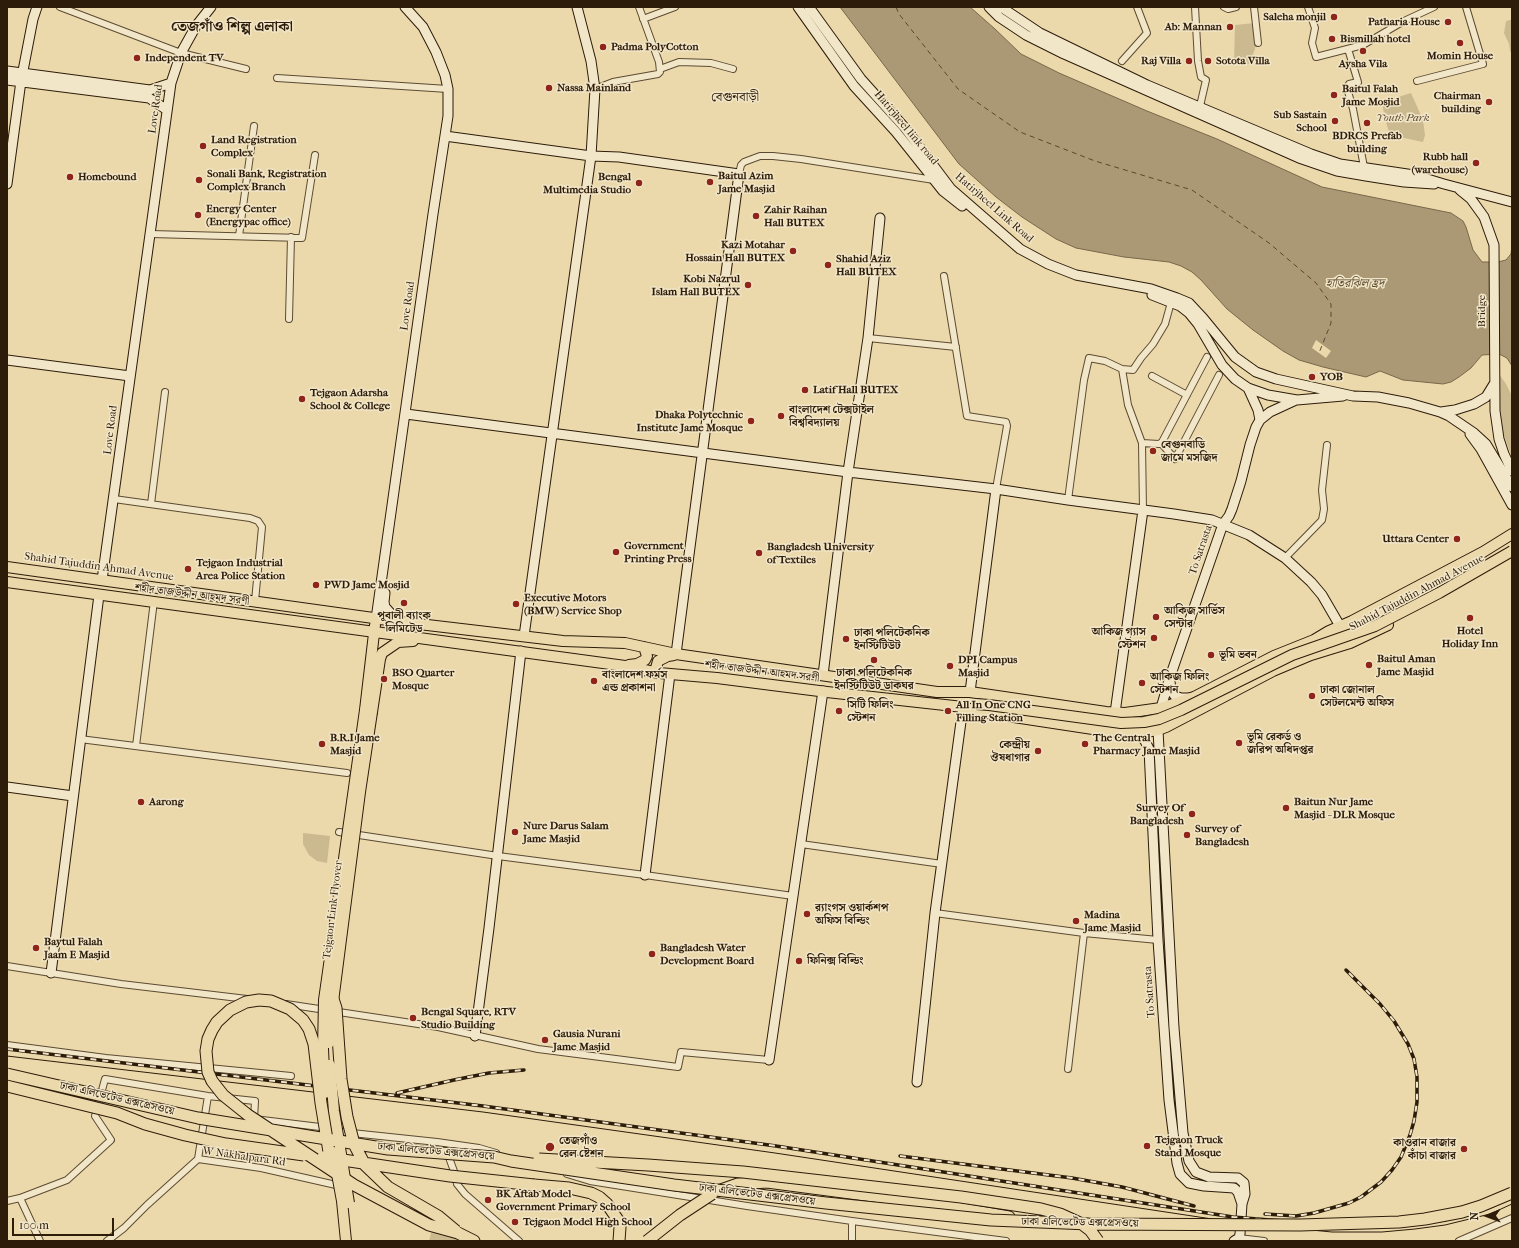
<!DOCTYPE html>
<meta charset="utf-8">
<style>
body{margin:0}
#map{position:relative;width:1519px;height:1248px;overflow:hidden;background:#ebd9ab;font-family:"IM FELL French Canon",serif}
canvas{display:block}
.frame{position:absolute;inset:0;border:8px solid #2d1c0a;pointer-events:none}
.north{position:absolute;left:1467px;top:1196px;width:40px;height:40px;-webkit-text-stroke:3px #f2e6c8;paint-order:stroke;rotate:269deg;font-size:11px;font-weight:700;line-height:16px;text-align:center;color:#2d1c0a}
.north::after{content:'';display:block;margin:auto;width:14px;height:18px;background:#2d1c0a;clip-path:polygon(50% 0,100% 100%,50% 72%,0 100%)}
.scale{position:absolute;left:12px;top:1218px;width:102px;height:18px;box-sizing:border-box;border:2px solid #2d1c0a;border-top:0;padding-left:5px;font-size:12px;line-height:14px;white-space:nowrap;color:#2d1c0a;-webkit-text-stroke:3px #f2e6c8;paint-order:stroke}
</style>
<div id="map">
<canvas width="1519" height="1248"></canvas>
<div class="frame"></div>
<div class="north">N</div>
<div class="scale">100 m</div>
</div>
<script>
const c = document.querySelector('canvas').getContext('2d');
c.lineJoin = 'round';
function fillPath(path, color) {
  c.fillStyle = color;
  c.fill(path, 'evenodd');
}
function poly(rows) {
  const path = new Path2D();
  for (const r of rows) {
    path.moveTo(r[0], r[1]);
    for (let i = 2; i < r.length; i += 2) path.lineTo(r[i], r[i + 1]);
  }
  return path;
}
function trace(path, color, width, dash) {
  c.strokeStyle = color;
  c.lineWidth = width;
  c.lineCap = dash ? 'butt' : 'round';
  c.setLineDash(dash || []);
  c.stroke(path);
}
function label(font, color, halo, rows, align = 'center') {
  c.font = font + ' "IM FELL French Canon","Noto Serif Bengali",serif';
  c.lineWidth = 3;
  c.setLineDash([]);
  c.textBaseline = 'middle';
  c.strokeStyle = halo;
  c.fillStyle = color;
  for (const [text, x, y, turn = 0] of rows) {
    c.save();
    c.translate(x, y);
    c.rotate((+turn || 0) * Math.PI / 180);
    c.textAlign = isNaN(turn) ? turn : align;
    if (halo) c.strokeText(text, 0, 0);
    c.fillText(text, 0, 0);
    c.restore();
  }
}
const green = poly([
 [1510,20,1512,20,1512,54,1510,51,1509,44,1504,33,1506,21],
 [1255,23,1255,49,1249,64,1234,63,1235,25],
 [1411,93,1423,120,1425,135,1423,142,1390,135,1385,119,1382,102],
 [1499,374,1506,384,1512,396,1512,458,1502,430,1499,408],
 [303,833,330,836,327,863,317,861,309,855,303,844],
 [432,1229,449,1235,461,1241,429,1241]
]);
const water = poly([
 [840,7,970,7,995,29,1021,54,1059,73,1147,111,1217,139,1322,187,1451,213,1463,221,1466,227,1473,250,1482,262,1498,262,1506,260,1511,254,1512,245,1512,366,1507,358,1499,354,1482,355,1471,368,1459,377,1451,382,1443,384,1403,380,1380,371,1366,377,1323,367,1299,360,1283,351,1253,330,1227,309,1201,280,1192,272,1181,266,1169,262,1124,257,1076,248,1056,239,1022,217,996,197,959,164,840,7]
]);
const pier = poly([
 [1316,340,1331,351,1326,358,1312,348]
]);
const ferry = poly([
 [896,7,899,14,958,89,1020,132,1095,161,1192,190,1269,243,1316,283,1331,304,1331,323,1319,353]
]);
const street = poly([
 [60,7,181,53,246,69],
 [1195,7,1198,61,1201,77,1206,80,1200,106],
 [1224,7,1228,9,1236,7],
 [1254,7,1258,43],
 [1308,7,1315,28,1312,43,1316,57,1363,45,1404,21,1434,7],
 [643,19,675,7],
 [1348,49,1358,82,1349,84,1347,88,1353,109,1364,167],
 [1122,61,1147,33,1137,7],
 [660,69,679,62,711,63,733,69],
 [277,78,448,89],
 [1417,81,1483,64,1466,7],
 [595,89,613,82,658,74,660,72,659,62,639,7],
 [739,174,741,165,744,162,760,156,773,156,801,159,934,180],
 [151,234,302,238,315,155],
 [239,236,254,126],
 [944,276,967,416,1006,422,1007,426,996,489],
 [289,319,291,237],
 [868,338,956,347],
 [1122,369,1133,370,1141,358,1153,344,1165,324,1170,306],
 [1152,376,1187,395],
 [1142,443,1159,444,1162,442,1207,357],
 [1161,443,1175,459,1219,375],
 [114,499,250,518,258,521,262,527,255,601],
 [1068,500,1084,380,1089,358,1105,361,1122,369,1128,405,1142,443,1143,510],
 [151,504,165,392],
 [1285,558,1322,520,1324,509,1322,490,1327,445],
 [80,739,347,773],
 [136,746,154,601],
 [339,832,498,856,645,875,793,896],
 [801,844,942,864],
 [935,913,1084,933,1158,940],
 [7,966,121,984,247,999],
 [286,1004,438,1027,538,1049,678,1067,681,1052,769,1060],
 [7,1045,106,1058,291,1076],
 [1068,1069,1084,933],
 [447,1152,455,1174,457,1184,465,1194,519,1241],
 [198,1159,208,1096],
 [567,1174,590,1181,747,1206,852,1221,1006,1241],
 [20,1198,67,1180,111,1140,95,1116,105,1079,208,1096,255,1101,254,1119,320,1127,333,1131,437,1142,479,1148,496,1153],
 [7,1201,20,1198,40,1241],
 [852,1221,852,1241],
 [1239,1238,1264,1241],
 [107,1241,124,1228,147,1205,198,1159,261,1168,336,1185],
 [1459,1241,1512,1218]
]);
const secondary = poly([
 [798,7,854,86,896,132,943,191,962,206],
 [809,7,861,79,905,128,951,189,1020,249,1048,264,1076,275,1151,289,1177,298,1189,303,1203,318,1235,357,1256,372,1276,379,1353,396,1378,397,1409,403,1440,412,1449,416,1474,433,1486,444,1512,487],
 [989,7,999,17,1026,35,1064,54,1299,158,1337,171,1366,176,1404,182,1434,184],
 [1001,7,1040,33,1112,68,1147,85,1311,154,1340,164,1414,175,1444,184,1512,202],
 [7,71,150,90,171,83],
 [7,80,149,98,167,110],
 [445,136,591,156,619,157,739,174,676,654],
 [7,184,21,81,33,19,37,7],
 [1460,190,1471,199,1484,217,1494,245,1495,411,1499,439,1504,454,1512,471],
 [1152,295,1180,306,1189,313,1198,324,1222,365,1235,379,1248,388,1268,395,1297,400,1343,396],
 [7,360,130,376],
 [1248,388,1258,410,1260,420],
 [1441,412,1455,410,1474,404,1486,397,1494,384],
 [406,414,848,472,996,489,1068,500,1174,514,1212,520,1249,535,1285,558,1311,582,1322,595,1340,626],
 [1470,434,1481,449,1512,505],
 [102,580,171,83,181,53,196,26,211,7],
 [385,593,384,602,385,607,394,617,402,622],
 [376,619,433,214,448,116,448,89,445,75,436,52,423,27,405,7],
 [524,636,591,156,595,89,591,61,577,7],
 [823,675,848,472,868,338,880,218],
 [1170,681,1171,691,1175,696,1181,698,1189,698],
 [970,692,996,489],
 [1161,708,1170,677,1223,524,1229,516,1232,509,1241,481,1250,445,1256,427,1260,420,1270,412,1296,400],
 [1115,713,1143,510],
 [1158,730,1174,1028,1183,1133,1189,1161,1196,1172,1209,1177,1238,1178,1244,1183,1245,1194,1242,1204,1240,1234,1239,1238,1234,1241],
 [1139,733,1145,741,1149,749,1158,940,1169,1100,1177,1163,1180,1174,1189,1183,1204,1186,1234,1188,1238,1192,1242,1204],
 [7,787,73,796],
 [645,875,670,674],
 [51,973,99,595],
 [475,1036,489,928,521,651],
 [769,1060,823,691],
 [917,1082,935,913,963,707]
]);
const primary = poly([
 [7,567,402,622,563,641,625,643,676,654,937,692,970,692,1106,712,1125,713,1161,708,1194,697,1274,656,1314,640,1329,631,1352,621,1483,552,1512,534],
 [7,582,625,666,659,673,717,678,827,692,963,707,981,712,1106,731,1139,733,1158,730,1160,712],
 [1337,634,1362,624,1475,563],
 [629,665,637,664,645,660,647,656,644,647],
 [659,673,656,668,658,661,668,656,674,655],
 [365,710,375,625],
 [372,712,380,659,382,653,398,642,413,641],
 [1158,725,1158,730,1166,727,1273,671,1311,655,1350,643,1388,625]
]);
const highway = poly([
 [534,1185,569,1188,591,1193,599,1197,607,1204,618,1220,620,1227,619,1241],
 [718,1191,738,1184,767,1182,934,1204,1009,1217],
 [458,1233,474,1241]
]);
const tram = poly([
 [7,1056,483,1112,775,1153,1232,1222,1290,1228,1332,1232,1382,1232,1415,1229,1445,1225,1490,1214,1512,1204]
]);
const rail = poly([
 [7,1049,483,1106,776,1146,1233,1217,1332,1225,1413,1224,1444,1220,1488,1208,1512,1197],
 [397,1093,454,1080,489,1073,524,1070],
 [900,1156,1072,1178,1122,1187,1194,1206],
 [1265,1214,1296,1216,1314,1213,1349,1203,1361,1197,1381,1182,1392,1170,1401,1157,1410,1135,1414,1121,1417,1102,1417,1077,1414,1059,1408,1044,1394,1021,1380,1004,1346,970]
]);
const primaryBridge = poly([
 [976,704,989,705,1121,723,1144,722,1159,719,1181,710,1292,655,1375,626,1439,593,1512,551],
 [329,1043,331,1017,360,792,372,712],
 [330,1065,334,1111,349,1203],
 [325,1093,323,1049,324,1000,365,710],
 [333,1152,342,1201,346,1241]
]);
const highwayBridge = poly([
 [333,999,336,1008,341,1079,347,1117,354,1144,365,1165,388,1187,438,1216,456,1231],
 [7,1074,198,1118,388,1149,494,1157,511,1161,674,1185,826,1203,991,1220,1089,1224,1300,1225,1399,1222,1425,1219,1462,1212,1481,1206,1512,1193],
 [7,1086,117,1113,145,1124,185,1135,226,1144,304,1155],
 [323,1157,450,1176,534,1185],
 [330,1158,321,1103,314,1044,309,1029,303,1020,290,1009,271,1001,259,1000,246,1002,230,1010,217,1022,212,1030,208,1039,206,1051,208,1072,212,1081,223,1095,248,1115,354,1185,429,1225,458,1233],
 [539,1159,648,1165,743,1172,961,1197,1041,1209,1060,1214,1082,1224,1090,1230,1098,1241],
 [647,1241,680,1215,712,1194]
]);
const markers = [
 [1334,17,4,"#8f2418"],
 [1448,22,4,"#8f2418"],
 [1230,27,4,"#8f2418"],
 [1332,39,4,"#8f2418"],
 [1460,43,4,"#8f2418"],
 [603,47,4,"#8f2418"],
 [1363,51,4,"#8f2418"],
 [137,58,4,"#8f2418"],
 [1189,61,4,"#8f2418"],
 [1208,61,4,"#8f2418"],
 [549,88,4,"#8f2418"],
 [1334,95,4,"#8f2418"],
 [1489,102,4,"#8f2418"],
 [1335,121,4,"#8f2418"],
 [1367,123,4,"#8f2418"],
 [203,146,4,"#8f2418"],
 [1476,163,4,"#8f2418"],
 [70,177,4,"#8f2418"],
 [199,180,4,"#8f2418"],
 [710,182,4,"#8f2418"],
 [639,183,4,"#8f2418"],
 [198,215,4,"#8f2418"],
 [756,216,4,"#8f2418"],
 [793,251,4,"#8f2418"],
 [828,265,4,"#8f2418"],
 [748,285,4,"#8f2418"],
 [1312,377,4,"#8f2418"],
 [805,390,4,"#8f2418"],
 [302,399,4,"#8f2418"],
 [781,416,4,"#8f2418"],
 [751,421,4,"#8f2418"],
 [1153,451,4,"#8f2418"],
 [1457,539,4,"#8f2418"],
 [616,552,4,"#8f2418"],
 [759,553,4,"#8f2418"],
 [188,569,4,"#8f2418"],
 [316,585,4,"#8f2418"],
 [404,603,4,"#8f2418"],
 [516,604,4,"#8f2418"],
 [1156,617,4,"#8f2418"],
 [1470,618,4,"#8f2418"],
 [1154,638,4,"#8f2418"],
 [846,639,4,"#8f2418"],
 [1211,655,4,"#8f2418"],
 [874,660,4,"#8f2418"],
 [1369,665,4,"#8f2418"],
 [950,666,4,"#8f2418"],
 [384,679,4,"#8f2418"],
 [594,681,4,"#8f2418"],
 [1142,683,4,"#8f2418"],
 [1312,696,4,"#8f2418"],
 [839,711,4,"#8f2418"],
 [948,711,4,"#8f2418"],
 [1239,743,4,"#8f2418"],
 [322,744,4,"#8f2418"],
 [1085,744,4,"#8f2418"],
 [1038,751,4,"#8f2418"],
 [141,802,4,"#8f2418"],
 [1286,808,4,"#8f2418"],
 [1192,814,4,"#8f2418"],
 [515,832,4,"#8f2418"],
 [1187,835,4,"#8f2418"],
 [807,914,4,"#8f2418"],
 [1076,921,4,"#8f2418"],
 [36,948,4,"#8f2418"],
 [652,954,4,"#8f2418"],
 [799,961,4,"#8f2418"],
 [413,1018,4,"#8f2418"],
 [545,1040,4,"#8f2418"],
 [1147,1146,4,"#8f2418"],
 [550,1147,5,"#8f2418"],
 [1464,1149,4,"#8f2418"],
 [488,1200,4,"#8f2418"],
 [515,1222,4,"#8f2418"]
];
const poiNames = [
 ["Saleha monjil",1326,17,"right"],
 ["Patharia House",1440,22,"right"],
 ["Ab: Mannan",1222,27,"right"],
 ["Bismillah hotel",1340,39],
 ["Padma PolyCotton",611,47],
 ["Momin House",1460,56,"center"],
 ["Independent TV",145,58],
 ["Raj Villa",1181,61,"right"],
 ["Sotota Villa",1216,61],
 ["Aysha Vila",1363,64,"center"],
 ["Nassa Mainland",557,88],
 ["Baitul Falah",1342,89],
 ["Jame Mosjid",1342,102],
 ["Chairman",1481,96,"right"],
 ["building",1481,109,"right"],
 ["Sub Sastain",1327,115,"right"],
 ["School",1327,128,"right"],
 ["BDRCS Prefab",1367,136,"center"],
 ["building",1367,149,"center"],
 ["Land Registration",211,140],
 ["Complex",211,153],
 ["Rubb hall",1468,157,"right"],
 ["(warehouse)",1468,170,"right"],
 ["Sonali Bank, Registration",207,174],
 ["Complex Branch",207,187],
 ["Baitul Azim",718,176],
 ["Jame Masjid",718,189],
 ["Homebound",78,177],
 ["Bengal",631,177,"right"],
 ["Multimedia Studio",631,190,"right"],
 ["Energy Center",206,209],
 ["(Energypac office)",206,222],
 ["Zahir Raihan",764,210],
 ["Hall BUTEX",764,223],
 ["Kazi Motahar",785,245,"right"],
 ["Hossain Hall BUTEX",785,258,"right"],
 ["Shahid Aziz",836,259],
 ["Hall BUTEX",836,272],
 ["Kobi Nazrul",740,279,"right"],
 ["Islam Hall BUTEX",740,292,"right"],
 ["YOB",1320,377],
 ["Latif Hall BUTEX",813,390],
 ["Tejgaon Adarsha",310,393],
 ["School & College",310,406],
 ["বাংলাদেশ টেক্সটাইল",789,410],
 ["বিশ্ববিদ্যালয়",789,423],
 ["Dhaka Polytechnic",743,415,"right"],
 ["Institute Jame Mosque",743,428,"right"],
 ["বেগুনবাড়ি",1161,445],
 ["জামে মসজিদ",1161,458],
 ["Uttara Center",1449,539,"right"],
 ["Government",624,546],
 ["Printing Press",624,559],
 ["Bangladesh University",767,547],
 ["of Textiles",767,560],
 ["Tejgaon Industrial",196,563],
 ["Area Police Station",196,576],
 ["PWD Jame Mosjid",324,585],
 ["Executive Motors",524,598],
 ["(BMW) Service Shop",524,611],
 ["আকিজ সার্ভিস",1164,611],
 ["সেন্টার",1164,624],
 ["পূবালী ব্যাংক",404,616,"center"],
 ["লিমিটেড",404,629,"center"],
 ["Hotel",1470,631,"center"],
 ["Holiday Inn",1470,644,"center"],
 ["আকিজ গ্যাস",1146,632,"right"],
 ["স্টেশন",1146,645,"right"],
 ["ঢাকা পলিটেকনিক",854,633],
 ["ইনস্টিটিউট",854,646],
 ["ভূমি ভবন",1219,655],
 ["Baitul Aman",1377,659],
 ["Jame Masjid",1377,672],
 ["DPI Campus",958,660],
 ["Masjid",958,673],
 ["BSO Quarter",392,673],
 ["Mosque",392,686],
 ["ঢাকা পলিটেকনিক",874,673,"center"],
 ["ইনস্টিটিউট ডাকঘর",874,686,"center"],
 ["বাংলাদেশ ফর্মস",602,675],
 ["এন্ড প্রকাশনা",602,688],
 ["আকিজ ফিলিং",1150,677],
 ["স্টেশন",1150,690],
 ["ঢাকা জোনাল",1320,690],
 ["সেটলমেন্ট অফিস",1320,703],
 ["সিটি ফিলিং",847,705],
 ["স্টেশন",847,718],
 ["All In One CNG",956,705],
 ["Filling Station",956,718],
 ["ভূমি রেকর্ড ও",1247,737],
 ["জরিপ অধিদপ্তর",1247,750],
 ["B.R.I Jame",330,738],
 ["Masjid",330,751],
 ["The Central",1093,738],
 ["Pharmacy Jame Masjid",1093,751],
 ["কেন্দ্রীয়",1030,745,"right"],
 ["ঔষধাগার",1030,758,"right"],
 ["Aarong",149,802],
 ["Baitun Nur Jame",1294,802],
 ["Masjid - DLR Mosque",1294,815],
 ["Survey Of",1184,808,"right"],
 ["Bangladesh",1184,821,"right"],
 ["Nure Darus Salam",523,826],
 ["Jame Masjid",523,839],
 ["Survey of",1195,829],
 ["Bangladesh",1195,842],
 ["র‍্যাংগস ওয়ার্কশপ",815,908],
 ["অফিস বিল্ডিং",815,921],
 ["Madina",1084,915],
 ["Jame Masjid",1084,928],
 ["Baytul Falah",44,942],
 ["Jaam E Masjid",44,955],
 ["Bangladesh Water",660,948],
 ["Development Board",660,961],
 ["ফিনিক্স বিল্ডিং",807,961],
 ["Bengal Square, RTV",421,1012],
 ["Studio Building",421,1025],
 ["Gausia Nurani",553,1034],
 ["Jame Masjid",553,1047],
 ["Tejgaon Truck",1155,1140],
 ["Stand Mosque",1155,1153],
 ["তেজগাঁও",559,1141],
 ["রেল ষ্টেশন",559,1154],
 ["কাওরান বাজার",1456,1143,"right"],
 ["কাঁচা বাজার",1456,1156,"right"],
 ["BK Aftab Model",496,1194],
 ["Government Primary School",496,1207],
 ["Tejgaon Model High School",523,1222]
];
const streetNames = [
 ["Love Road",156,109,-82],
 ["Hatirjheel link road",906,128,50],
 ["Hatirjheel Link Road",994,208,41],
 ["Love Road",408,306,-82],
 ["Bridge",1482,311,-90],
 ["Love Road",111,430,-83],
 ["To Satrasta",1201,550,-71],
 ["Shahid Tajuddin Ahmad Avenue",99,567,8],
 ["Shahid Tajuddin Ahmad Avenue",1417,593,-28],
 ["শহীদ তাজউদ্দীন আহমদ সরণী",192,595,7],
 ["শহীদ তাজউদ্দীন আহমদ সরণী",762,672,7],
 ["Tejgaon Link Flyover",333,910,-83],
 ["To Satrasta",1150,992,-94],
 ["ঢাকা এলিভেটেড এক্সপ্রেসওয়ে",117,1099,13],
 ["ঢাকা এলিভেটেড এক্সপ্রেসওয়ে",436,1152,5],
 ["W Nakhalpara Rd",244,1157,8],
 ["ঢাকা এলিভেটেড এক্সপ্রেসওয়ে",757,1195,7],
 ["ঢাকা এলিভেটেড এক্সপ্রেসওয়ে",1080,1223,1]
];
const parkNames = [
 ["Youth Park",1403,118]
];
const waterNames = [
 ["হাতিরঝিল হ্রদ",1355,284]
];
const quarterNames = [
 ["বেগুনবাড়ী",735,98]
];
const districtNames = [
 ["তেজগাঁও শিল্প এলাকা",232,27]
];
fillPath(green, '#cbb990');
fillPath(water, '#aa9974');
trace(water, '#78674a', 1);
fillPath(pier, '#ebd9ab');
trace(ferry, '#59482f', 1, [5, 4]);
trace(street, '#5c4b32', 8);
trace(secondary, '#2d1c0a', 11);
trace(primary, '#2d1c0a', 12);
trace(highway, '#2d1c0a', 13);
trace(street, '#f2e6c8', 6);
trace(secondary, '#f2e6c8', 9);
trace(primary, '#ebd9ab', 10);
trace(highway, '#ebd9ab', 11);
trace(tram, '#2d1c0a', 1);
trace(rail, '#2d1c0a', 3.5);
trace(rail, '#f2e6c8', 2, [6]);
trace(primaryBridge, '#2d1c0a', 12, []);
trace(highwayBridge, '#2d1c0a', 13, []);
trace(primaryBridge, '#ebd9ab', 10);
trace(highwayBridge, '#ebd9ab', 11);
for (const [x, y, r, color] of markers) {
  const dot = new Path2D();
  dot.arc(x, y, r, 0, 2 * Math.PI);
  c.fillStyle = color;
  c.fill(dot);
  trace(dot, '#f2e6c8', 1.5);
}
label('bold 11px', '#2d1c0a', '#f2e6c8', poiNames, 'left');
label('11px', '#2d1c0a', '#f2e6c8', streetNames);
label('italic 11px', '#5c4b32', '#f2e6c8', parkNames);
label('italic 12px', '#59482f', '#f2e6c8', waterNames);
label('13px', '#2d1c0a', '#f2e6c8', quarterNames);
label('bold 15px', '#2d1c0a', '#f2e6c8', districtNames);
</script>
